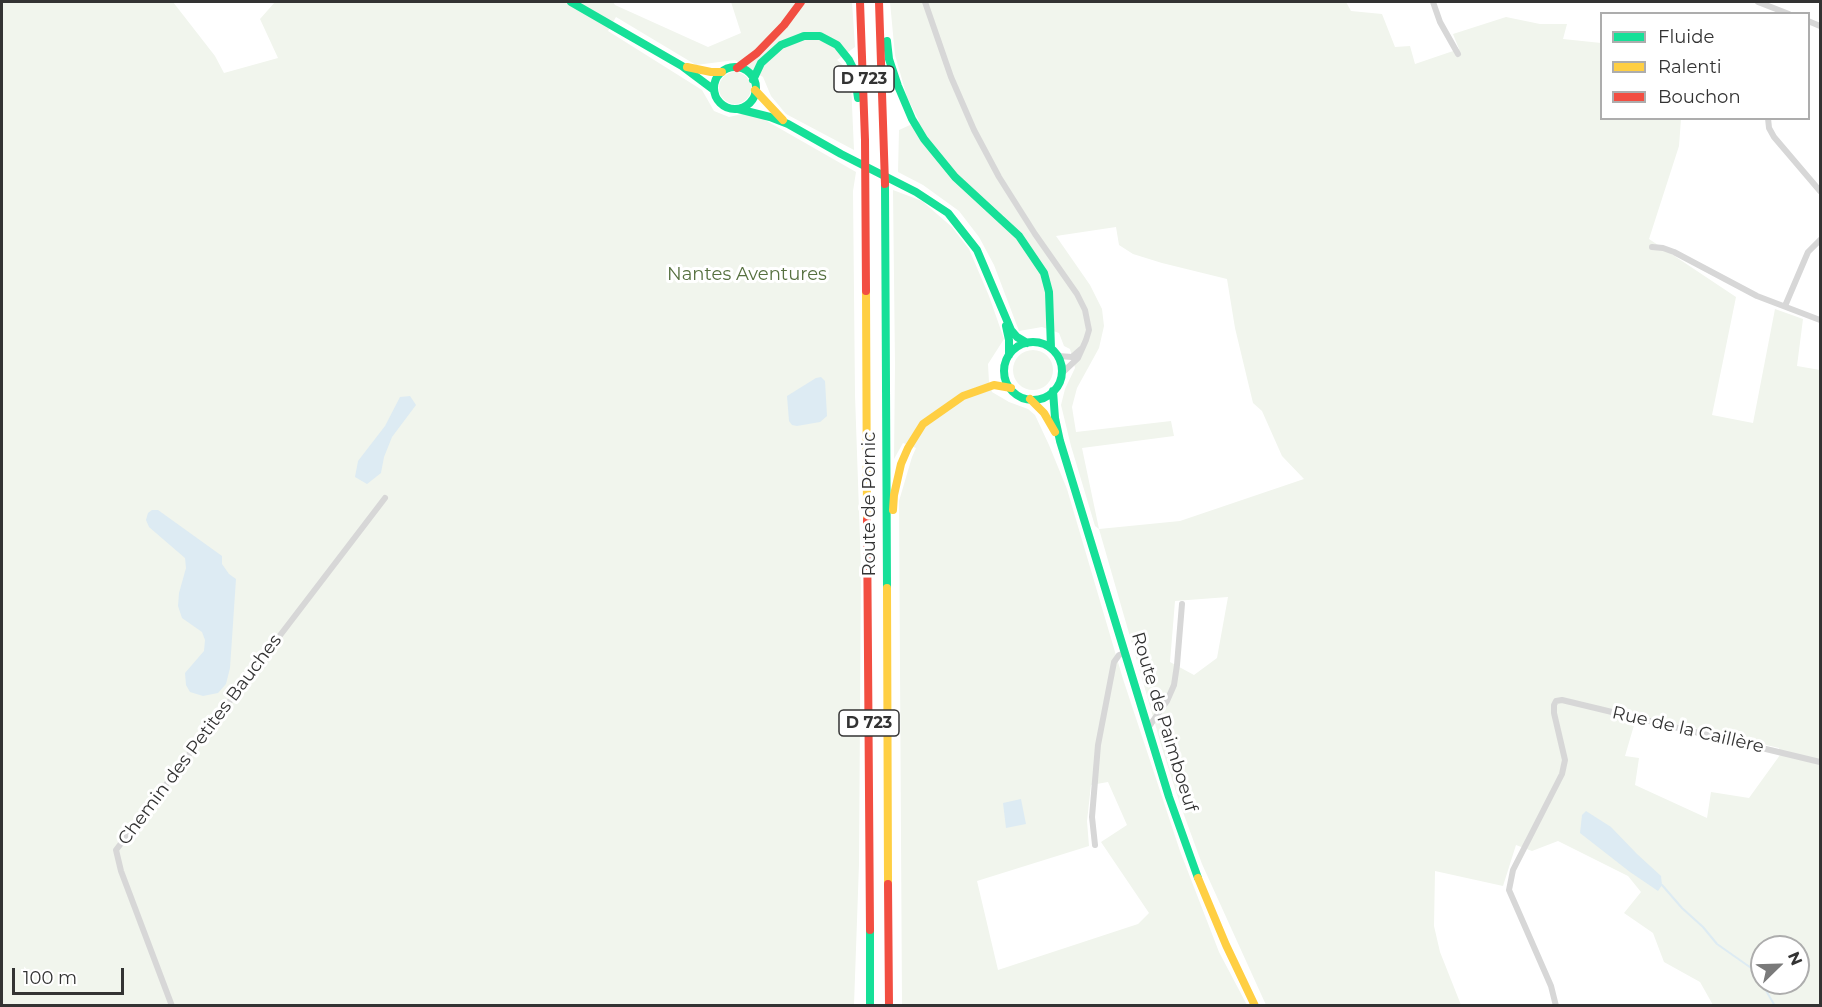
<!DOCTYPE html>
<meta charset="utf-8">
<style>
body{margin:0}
#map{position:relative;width:1822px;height:1007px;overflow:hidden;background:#fff;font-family:Montserrat,sans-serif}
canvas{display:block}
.frame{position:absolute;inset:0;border:3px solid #333;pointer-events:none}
.legend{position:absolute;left:1600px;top:12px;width:210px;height:108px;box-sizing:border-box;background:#fff;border:2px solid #adadad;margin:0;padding:8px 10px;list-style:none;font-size:18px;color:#333}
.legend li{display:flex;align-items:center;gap:12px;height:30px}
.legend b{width:30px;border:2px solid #adadad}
.north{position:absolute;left:1750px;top:935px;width:60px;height:60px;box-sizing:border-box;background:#fff;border:2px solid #adadad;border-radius:50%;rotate:67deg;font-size:16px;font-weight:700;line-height:24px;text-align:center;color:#333}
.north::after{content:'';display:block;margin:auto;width:21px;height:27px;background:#7a7a7a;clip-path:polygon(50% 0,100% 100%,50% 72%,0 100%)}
.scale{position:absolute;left:12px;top:968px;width:112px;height:27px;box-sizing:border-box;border:3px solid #333;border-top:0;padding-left:8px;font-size:18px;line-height:21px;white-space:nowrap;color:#333;-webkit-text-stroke:4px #fff;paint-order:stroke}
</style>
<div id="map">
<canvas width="1822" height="1007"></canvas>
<div class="frame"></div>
<ul class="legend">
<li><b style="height:8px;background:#16e098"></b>Fluide</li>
<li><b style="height:8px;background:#ffcf43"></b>Ralenti</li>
<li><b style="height:8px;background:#f24e42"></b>Bouchon</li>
</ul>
<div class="north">N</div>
<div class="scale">100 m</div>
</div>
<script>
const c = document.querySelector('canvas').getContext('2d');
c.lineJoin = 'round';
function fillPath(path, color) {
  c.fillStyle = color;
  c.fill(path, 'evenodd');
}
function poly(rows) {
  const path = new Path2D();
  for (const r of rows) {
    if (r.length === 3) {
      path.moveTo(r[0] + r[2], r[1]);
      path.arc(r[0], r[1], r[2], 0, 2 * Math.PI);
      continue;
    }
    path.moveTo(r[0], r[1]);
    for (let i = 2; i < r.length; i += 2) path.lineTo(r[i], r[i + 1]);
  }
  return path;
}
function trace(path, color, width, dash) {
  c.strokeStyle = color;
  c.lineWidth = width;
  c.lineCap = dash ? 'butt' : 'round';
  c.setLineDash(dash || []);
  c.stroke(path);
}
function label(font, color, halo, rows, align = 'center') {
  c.font = font + ' Montserrat,sans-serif';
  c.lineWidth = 6;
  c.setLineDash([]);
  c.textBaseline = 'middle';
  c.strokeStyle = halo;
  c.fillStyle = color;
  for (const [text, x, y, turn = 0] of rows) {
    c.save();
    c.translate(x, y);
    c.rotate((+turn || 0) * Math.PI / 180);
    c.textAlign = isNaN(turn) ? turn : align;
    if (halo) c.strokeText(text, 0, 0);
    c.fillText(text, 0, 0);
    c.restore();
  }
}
const green = poly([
 [2,2,173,2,215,56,224,73,278,58,260,19,275,2,613,2,615,5,708,47,741,33,731,2,852,2,855,47,837,60,845,67,851,83,854,150,786,114,771,96,763,77,735,60,696,65,616,17,608,31,702,90,714,111,729,117,751,112,856,172,853,191,855,395,861,569,859,864,854,1005,2,1006],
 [890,2,1346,2,1351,11,1382,14,1395,47,1410,46,1415,64,1459,49,1453,34,1506,17,1540,24,1567,24,1563,39,1601,43,1602,118,1681,119,1679,146,1649,239,1736,297,1712,415,1753,423,1775,309,1803,319,1797,366,1820,370,1820,1005,1713,1005,1700,982,1664,962,1653,933,1624,913,1641,892,1628,876,1558,841,1532,851,1516,845,1503,886,1435,871,1434,926,1440,952,1461,1005,1266,1005,1202,864,1180,804,1162,748,1099,529,1095,526,1071,446,1061,405,1065,389,1075,368,1070,349,1064,346,1059,333,1042,327,1019,331,994,265,979,237,959,211,923,185,898,172,899,130,919,121,907,97,895,55],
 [1116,227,1119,245,1133,254,1162,263,1227,279,1235,328,1253,403,1262,411,1282,456,1304,479,1180,521,1099,529,1082,448,1174,436,1171,421,1076,432,1072,407,1077,388,1099,348,1104,326,1102,309,1090,285,1056,236],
 [1228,597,1217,658,1194,675,1170,662,1175,601],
 [1637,715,1779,748,1780,755,1749,798,1711,792,1707,818,1635,785,1639,758,1625,756],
 [1762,947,1798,947,1798,983,1762,983],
 [735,88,16],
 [893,190,922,201,952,227,969,249,989,296,1004,339,988,364,989,382,992,392,1009,402,1028,409,1035,415,1049,445,1067,489,1123,679,1180,851,1219,952,1247,1005,902,1005,899,501,912,457,916,448,903,443,894,459,895,365],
 [1108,782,1127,825,1101,842,1149,913,1138,924,998,970,977,881,1089,846,1087,821,1091,785],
 [1033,370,20]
]);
const water = poly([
 [821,377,825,381,827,416,820,422,797,426,792,425,789,421,787,396,816,378],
 [410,396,416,405,392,437,384,457,381,473,367,484,355,477,358,461,385,426,400,397],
 [152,510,158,510,222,556,222,564,229,574,236,579,230,668,226,684,218,693,203,696,190,692,186,685,185,673,204,651,205,640,202,632,182,618,178,606,179,593,186,568,185,558,149,527,146,520,148,513],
 [1021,799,1026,824,1006,828,1003,803],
 [1586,811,1611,827,1637,854,1661,876,1662,885,1658,891,1630,872,1580,833,1582,815]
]);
const stream = poly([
 [1662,885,1682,908,1703,927,1717,944,1754,970,1775,1006]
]);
const street = poly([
 [925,2,951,77,974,130,999,177,1035,234,1077,294,1085,310,1089,330,1086,340,1078,358,1061,374],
 [1433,2,1440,22,1458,54],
 [1758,2,1789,14],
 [1808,21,1820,26],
 [1768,118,1769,128,1774,137,1820,191],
 [1652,247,1663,248,1674,252,1757,296,1820,320],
 [1785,306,1808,252,1820,240],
 [1058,356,1072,357,1081,349],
 [1148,728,1167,701,1174,685,1177,665,1182,604],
 [1095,845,1092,817,1098,745,1114,662,1119,655,1125,653],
 [172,1006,121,871,116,850,385,498],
 [1556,1006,1551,986,1509,890,1513,870,1562,774,1565,760,1554,713,1554,705,1556,701,1562,700,1820,762]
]);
const fast = poly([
 [571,2,682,66,714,90],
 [887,41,889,59,898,86,912,119,924,139,955,177,1019,236,1044,273,1049,292,1051,348],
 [735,88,21],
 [753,80,761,63,781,45,804,36,820,36,837,45,849,60,854,70,858,98],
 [738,109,770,117,788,124,841,154,916,192,948,213,977,250,1011,330,1017,337,1027,343],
 [885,184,887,588],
 [1006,326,1009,340,1009,355],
 [1033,371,29],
 [1053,391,1055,418,1060,441,1169,797,1198,878],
 [870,930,870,1006]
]);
const slow = poly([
 [687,67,711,72,722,72],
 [755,90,783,120],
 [866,291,867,520],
 [1030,399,1044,413,1055,432],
 [893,510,894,495,901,464,908,448,923,424,963,396,994,385,1011,388],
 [887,588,888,884],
 [1198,878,1226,945,1255,1006]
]);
const jam = poly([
 [860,2,865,140,866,291],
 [879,2,885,184],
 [737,68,757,53,784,25,801,2],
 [867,520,870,930],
 [888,884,889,1006]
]);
const shields = [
 [864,79,60],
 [869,723,60]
];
const shieldNames = [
 ["D 723",864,79],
 ["D 723",869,723]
];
const parkNames = [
 ["Nantes Aventures",747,275]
];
const streetNames = [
 ["Route de Pornic",870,504,-90],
 ["Route de Paimboeuf",1164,722,73],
 ["Rue de la Caillère",1688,730,13],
 ["Chemin des Petites Bauches",200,740,-53]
];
fillPath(green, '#f1f5ed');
fillPath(water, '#ddebf3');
trace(stream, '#ddebf3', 2);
trace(street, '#d7d7d7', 6);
trace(fast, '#16e098', 8);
trace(slow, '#ffcf43', 8);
trace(jam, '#f24e42', 8);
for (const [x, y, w] of shields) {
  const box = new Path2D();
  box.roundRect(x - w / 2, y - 13, w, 26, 4.5);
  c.fillStyle = '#fff';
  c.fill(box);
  trace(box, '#333', 1.5);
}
label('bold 16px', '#333', null, shieldNames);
label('18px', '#56703f', '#fff', parkNames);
label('18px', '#333', '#fff', streetNames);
</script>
